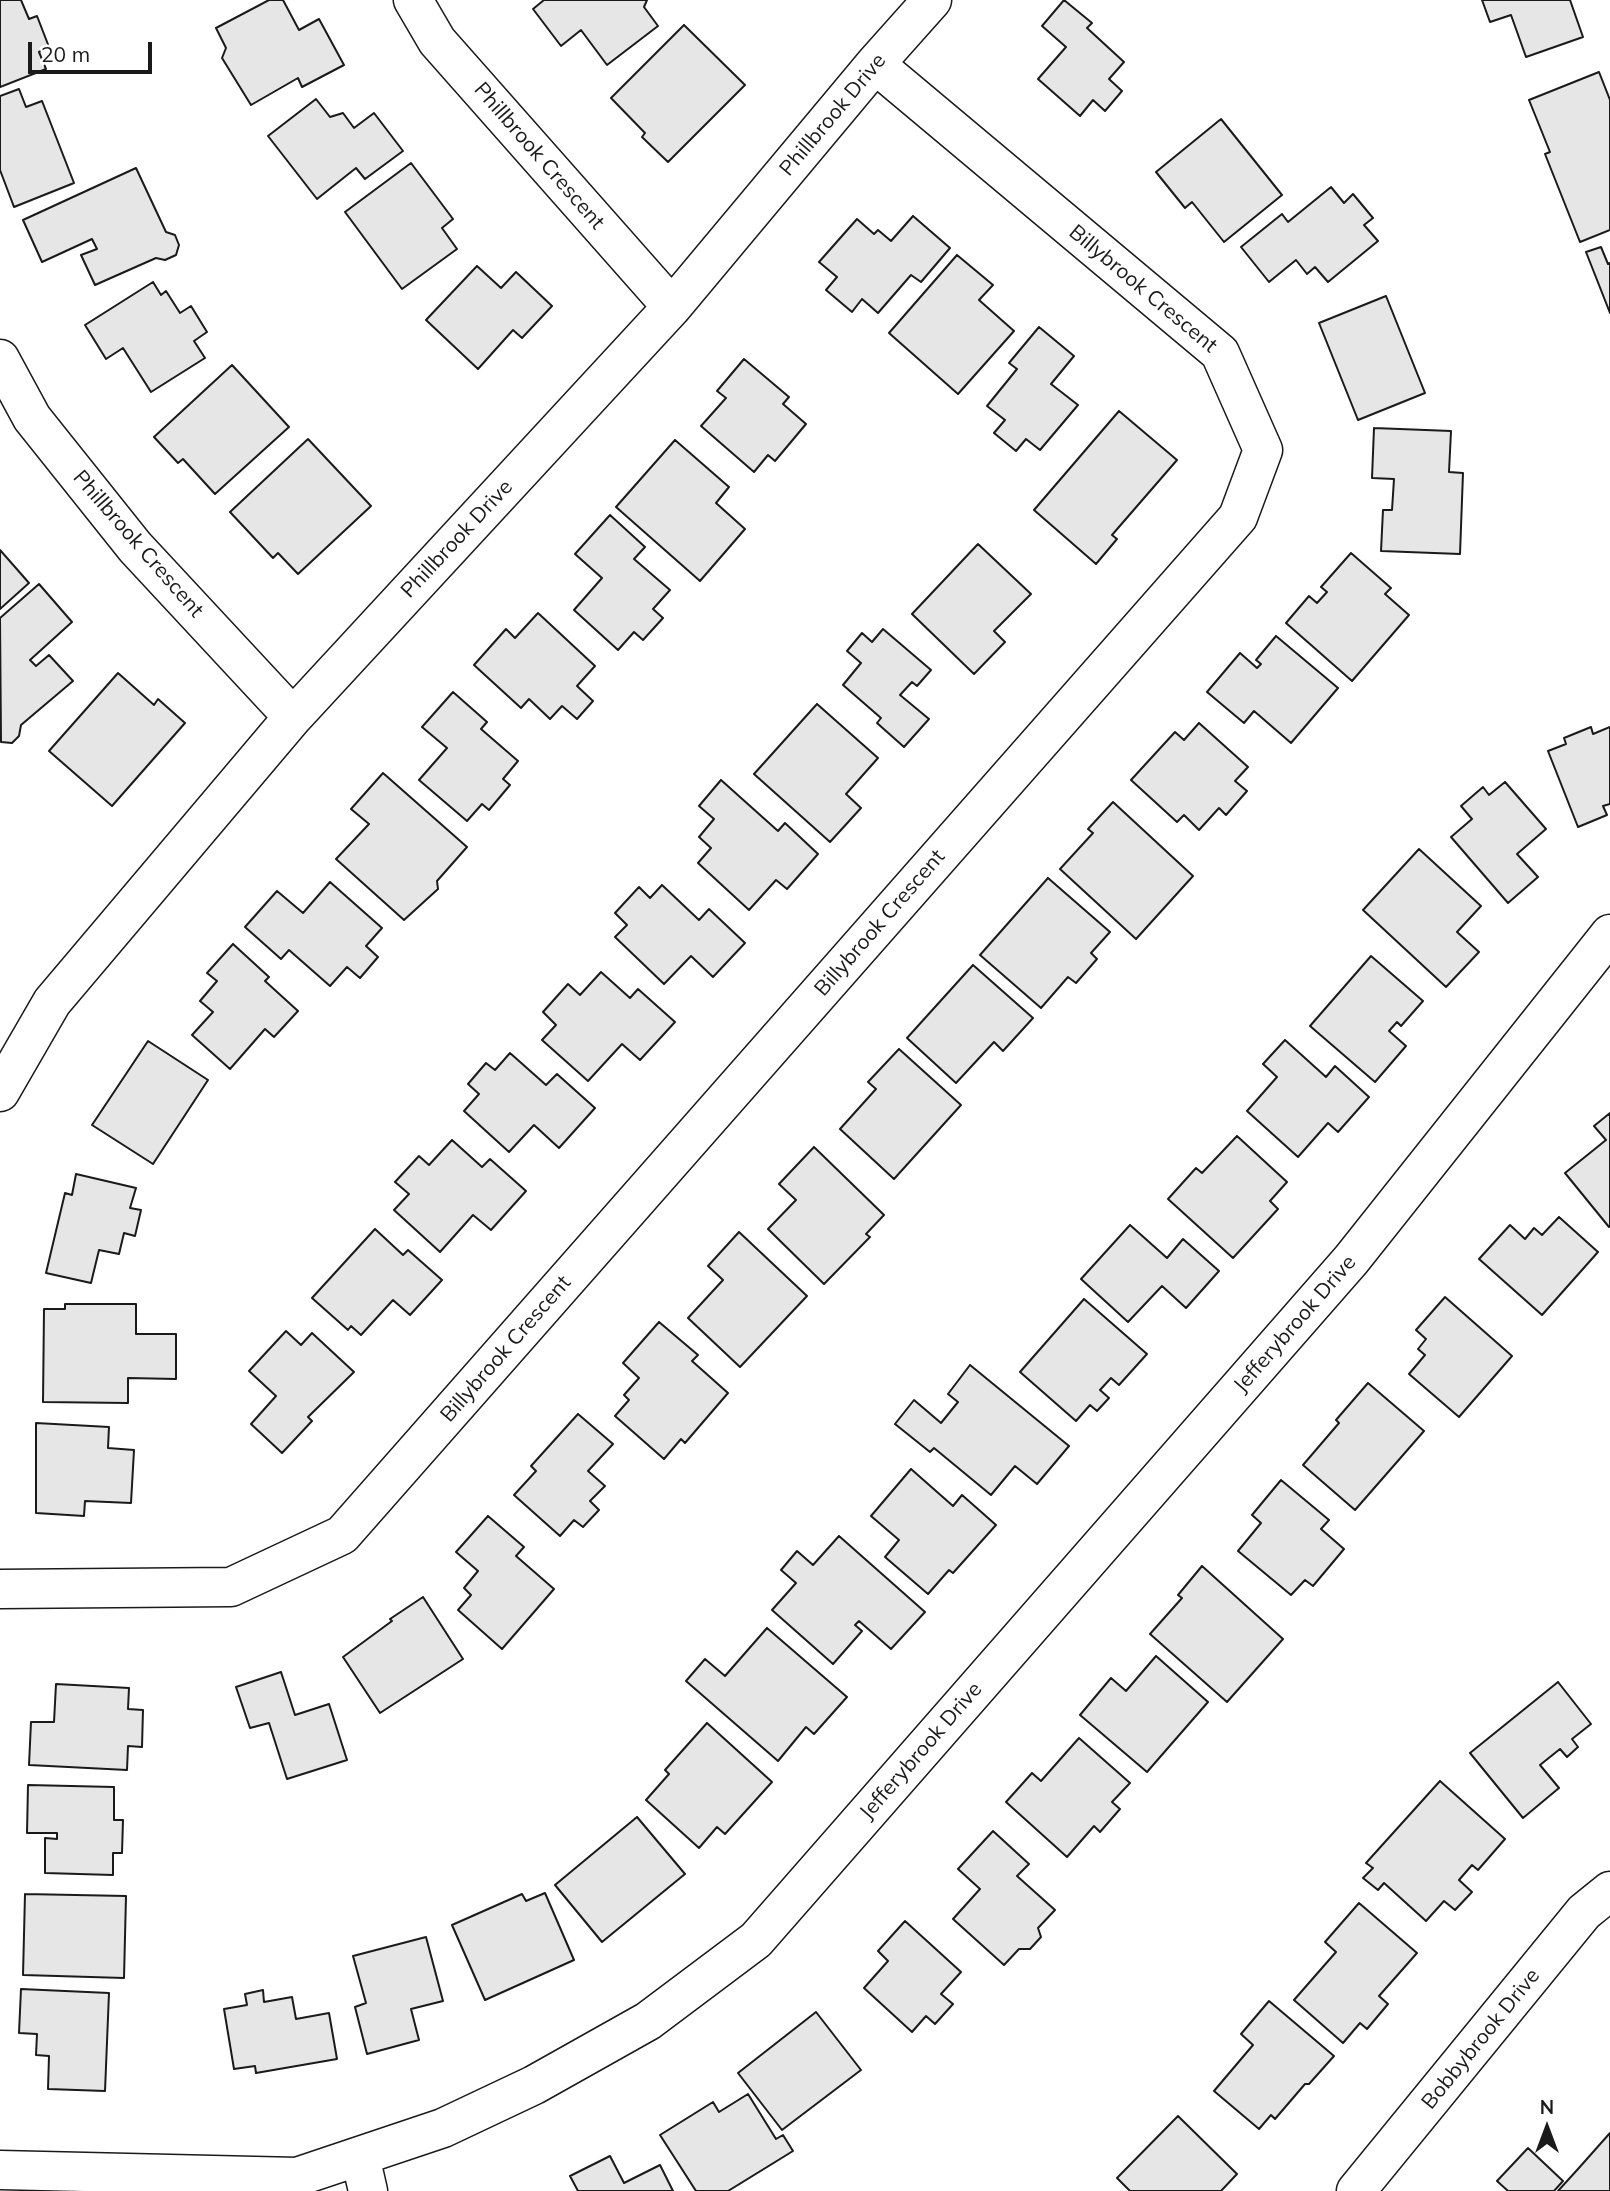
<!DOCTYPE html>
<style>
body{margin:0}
#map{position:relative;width:1610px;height:2191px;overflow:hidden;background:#fff;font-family:Mulish,sans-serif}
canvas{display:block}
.north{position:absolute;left:1512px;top:2093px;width:70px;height:70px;-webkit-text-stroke:5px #fff;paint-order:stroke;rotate:0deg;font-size:19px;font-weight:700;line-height:28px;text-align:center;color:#1a1a1a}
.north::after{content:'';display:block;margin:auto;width:24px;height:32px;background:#1a1a1a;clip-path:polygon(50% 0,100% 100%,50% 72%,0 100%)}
.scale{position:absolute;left:28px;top:42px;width:124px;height:32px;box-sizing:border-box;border:4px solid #1a1a1a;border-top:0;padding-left:9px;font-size:21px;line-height:24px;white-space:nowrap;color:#1a1a1a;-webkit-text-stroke:5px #fff;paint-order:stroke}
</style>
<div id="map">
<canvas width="1610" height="2191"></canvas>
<div class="north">N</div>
<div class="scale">20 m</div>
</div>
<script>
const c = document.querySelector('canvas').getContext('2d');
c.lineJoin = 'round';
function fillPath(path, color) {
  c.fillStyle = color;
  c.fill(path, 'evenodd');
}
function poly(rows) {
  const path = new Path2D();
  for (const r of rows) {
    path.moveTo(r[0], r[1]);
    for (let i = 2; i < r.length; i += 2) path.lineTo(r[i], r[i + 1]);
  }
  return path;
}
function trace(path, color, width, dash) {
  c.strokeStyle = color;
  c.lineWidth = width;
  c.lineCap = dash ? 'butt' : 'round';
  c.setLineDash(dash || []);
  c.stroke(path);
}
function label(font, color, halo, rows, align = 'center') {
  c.font = font + ' Mulish,sans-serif';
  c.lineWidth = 5;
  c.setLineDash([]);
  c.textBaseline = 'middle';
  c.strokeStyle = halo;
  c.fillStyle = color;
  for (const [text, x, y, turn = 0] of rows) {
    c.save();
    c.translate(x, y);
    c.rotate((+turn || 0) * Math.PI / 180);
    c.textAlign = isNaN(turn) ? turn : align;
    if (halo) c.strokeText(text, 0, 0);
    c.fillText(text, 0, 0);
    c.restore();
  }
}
const building = poly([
 [0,0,21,0,29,19,37,16,49,47,39,52,46,69,0,87,0,0],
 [269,0,283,0,299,30,319,19,344,65,302,87,298,78,251,105,222,58,226,48,216,28,269,0],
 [544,0,647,0,644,7,658,26,607,65,581,30,561,46,533,9,544,0],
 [1064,0,1092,23,1087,28,1124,62,1109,79,1122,91,1105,111,1093,100,1080,116,1038,79,1066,47,1042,26,1064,0],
 [1482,0,1570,0,1583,37,1526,57,1511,15,1490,22,1482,0],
 [684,25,745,85,668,162,642,137,645,133,611,98,684,25],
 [1599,72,1610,100,1610,230,1580,242,1545,154,1550,152,1529,100,1599,72],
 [19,89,26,107,42,101,74,183,14,207,0,170,0,96,19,89],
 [316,99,330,117,343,113,354,128,374,113,403,151,365,179,356,168,317,199,268,136,316,99],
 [1221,119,1282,195,1224,242,1192,202,1185,208,1156,172,1221,119],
 [411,163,453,219,442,228,457,249,402,289,345,212,411,163],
 [136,168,166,232,175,235,179,245,176,255,165,260,156,258,95,285,81,255,97,249,92,239,42,262,23,220,136,168],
 [1331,187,1344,203,1353,194,1373,218,1364,225,1378,241,1328,282,1315,267,1307,274,1296,260,1269,282,1241,247,1282,214,1288,222,1331,187],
 [913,216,950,248,921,282,911,275,878,313,862,299,852,312,826,290,837,277,819,262,857,219,874,234,878,230,891,241,913,216],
 [1601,247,1608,264,1610,263,1610,313,1586,252,1601,247],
 [957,255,993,285,979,300,1014,331,958,394,889,333,957,255],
 [477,266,501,288,516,272,552,306,522,338,513,330,478,369,426,320,477,266],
 [153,282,161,295,166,291,180,313,191,306,207,332,194,341,205,358,151,392,123,348,106,359,85,325,153,282],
 [1386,296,1425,393,1358,420,1319,323,1386,296],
 [1039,327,1074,356,1051,384,1078,405,1040,450,1026,439,1016,451,994,433,1005,420,987,406,1017,369,1009,363,1039,327],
 [744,359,789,397,783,404,806,424,775,461,768,455,754,472,701,426,726,398,717,391,744,359],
 [232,365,289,427,215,494,183,459,178,463,154,437,232,365],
 [1119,411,1177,460,1112,535,1117,539,1096,564,1034,510,1119,411],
 [1374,428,1451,431,1449,472,1463,473,1460,554,1381,551,1383,510,1392,510,1394,479,1372,478,1374,428],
 [308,439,371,506,298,574,278,553,273,558,230,512,308,439],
 [675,440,729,487,716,503,745,529,700,581,616,507,675,440],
 [610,515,645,547,634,559,670,590,653,609,663,618,643,640,634,632,618,650,574,610,602,578,575,554,610,515],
 [978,544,1031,594,994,631,1005,642,974,674,912,614,978,544],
 [0,550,29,583,0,609,0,550],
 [1351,553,1391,588,1385,594,1409,615,1352,681,1286,623,1309,596,1317,603,1327,592,1321,587,1351,553],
 [39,584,72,622,30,660,36,666,49,655,73,681,21,725,19,736,12,743,1,742,0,618,39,584],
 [538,613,595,666,577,686,593,701,577,719,562,706,550,719,529,699,521,708,474,665,506,629,515,638,538,613],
 [883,629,931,670,917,686,912,682,900,695,929,719,904,747,877,723,881,718,843,685,861,663,847,651,862,633,872,642,883,629],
 [1276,636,1338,688,1291,743,1254,711,1244,723,1207,692,1240,653,1257,668,1261,664,1256,660,1276,636],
 [118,673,154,705,158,699,185,723,112,806,49,751,118,673],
 [453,692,487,722,481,729,518,761,503,779,510,785,489,810,482,804,467,821,419,780,447,748,422,727,453,692],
 [817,704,878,758,846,794,861,808,830,842,754,774,817,704],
 [1199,723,1248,767,1235,781,1247,791,1226,815,1219,808,1199,830,1184,815,1177,822,1131,780,1175,732,1184,740,1199,723],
 [1591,727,1593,734,1610,727,1610,804,1603,806,1607,815,1578,827,1548,751,1566,744,1564,738,1591,727],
 [383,773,467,847,437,881,438,889,404,920,336,859,369,824,351,809,383,773],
 [721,780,778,831,785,823,818,854,787,889,776,880,749,910,698,863,711,848,699,837,714,819,699,806,721,780],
 [1505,782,1546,829,1517,854,1538,877,1508,903,1451,837,1472,819,1461,806,1483,787,1489,795,1505,782],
 [1113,802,1193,876,1136,939,1060,869,1093,833,1088,829,1113,802],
 [1419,849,1481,906,1457,932,1479,952,1446,987,1363,910,1419,849],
 [1048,878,1110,932,1091,953,1097,959,1076,983,1068,977,1041,1008,980,955,1048,878],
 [330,882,382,928,366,946,378,957,360,978,347,967,330,986,289,950,281,959,245,927,277,891,303,913,330,882],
 [662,885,699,920,709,909,745,943,713,977,691,956,664,984,615,937,627,925,615,913,639,887,650,898,662,885],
 [233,944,269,977,265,981,298,1011,274,1037,265,1029,230,1069,192,1035,213,1012,200,1001,217,981,207,973,233,944],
 [1371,956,1423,1001,1401,1026,1397,1022,1389,1031,1406,1046,1375,1082,1310,1026,1371,956],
 [973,965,1033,1018,1003,1051,994,1042,956,1083,907,1038,973,965],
 [601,972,630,998,638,989,675,1022,640,1060,622,1044,588,1081,542,1040,556,1025,543,1012,568,984,580,995,601,972],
 [1285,1040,1326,1077,1335,1066,1369,1097,1338,1132,1328,1123,1298,1157,1247,1111,1277,1077,1263,1064,1285,1040],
 [148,1041,208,1080,153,1164,92,1125,148,1041],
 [899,1049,961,1105,894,1179,840,1129,876,1089,868,1082,899,1049],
 [510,1053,546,1085,557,1074,595,1108,559,1148,534,1125,509,1152,464,1111,479,1094,468,1084,486,1063,495,1070,510,1053],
 [1610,1113,1610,1226,1609,1227,1565,1173,1606,1140,1594,1126,1610,1113],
 [1237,1136,1287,1182,1270,1201,1278,1209,1233,1258,1168,1199,1196,1168,1202,1173,1237,1136],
 [452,1140,482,1167,490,1159,526,1191,491,1230,473,1215,440,1252,394,1210,409,1194,395,1182,419,1156,429,1165,452,1140],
 [814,1147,884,1215,866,1234,870,1237,824,1284,768,1229,796,1200,779,1184,814,1147],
 [76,1174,136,1188,130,1208,141,1210,135,1236,124,1233,119,1254,99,1250,91,1283,46,1273,65,1193,72,1195,76,1174],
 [1559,1217,1598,1252,1542,1315,1479,1259,1510,1225,1525,1239,1534,1228,1542,1235,1559,1217],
 [1130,1225,1167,1258,1183,1239,1219,1271,1186,1308,1162,1286,1128,1322,1081,1279,1130,1225],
 [375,1229,403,1255,408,1250,442,1280,410,1315,393,1300,361,1335,351,1326,348,1330,312,1298,375,1229],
 [739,1232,807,1296,740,1367,688,1318,723,1280,708,1266,739,1232],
 [1445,1297,1512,1356,1459,1417,1409,1374,1425,1355,1418,1349,1426,1339,1416,1330,1445,1297],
 [1084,1299,1147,1354,1119,1385,1111,1378,1100,1390,1109,1398,1097,1411,1090,1405,1076,1421,1020,1372,1084,1299],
 [65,1304,136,1304,136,1334,176,1334,176,1379,128,1378,128,1403,43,1402,44,1309,65,1309,65,1304],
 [659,1322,698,1355,692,1361,728,1393,685,1443,681,1439,664,1459,615,1416,629,1400,624,1395,639,1378,623,1363,659,1322],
 [286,1331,301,1345,312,1333,354,1372,308,1417,312,1421,282,1453,251,1424,276,1396,249,1371,286,1331],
 [970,1365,1069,1446,1037,1484,1015,1466,991,1495,934,1448,930,1452,895,1424,914,1400,941,1423,958,1402,948,1394,970,1365],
 [1368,1383,1424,1431,1355,1510,1303,1465,1339,1423,1336,1420,1368,1383],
 [578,1414,613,1444,588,1471,605,1486,590,1501,599,1510,583,1527,574,1520,560,1536,514,1495,536,1471,531,1466,578,1414],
 [36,1423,109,1427,108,1448,134,1450,131,1503,85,1501,84,1516,36,1513,36,1423],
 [911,1469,953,1506,962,1495,996,1525,953,1573,949,1570,928,1594,885,1557,899,1540,871,1516,911,1469],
 [1281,1480,1329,1520,1321,1529,1344,1549,1313,1586,1305,1580,1291,1595,1238,1551,1261,1523,1252,1515,1281,1480],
 [488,1516,524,1547,516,1556,554,1589,502,1649,458,1610,471,1595,464,1588,478,1571,456,1552,488,1516],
 [839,1536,925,1612,891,1649,859,1621,855,1625,862,1631,833,1664,772,1610,796,1583,781,1570,797,1551,813,1565,839,1536],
 [1202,1566,1283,1639,1227,1702,1150,1634,1182,1598,1178,1595,1202,1566],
 [423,1597,463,1659,380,1713,343,1657,392,1621,390,1619,423,1597],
 [767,1628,847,1697,814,1734,806,1727,778,1761,686,1681,705,1659,725,1676,767,1628],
 [1156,1656,1208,1702,1147,1772,1080,1715,1111,1678,1126,1691,1156,1656],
 [281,1672,295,1715,329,1704,347,1760,287,1779,269,1723,250,1728,236,1687,281,1672],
 [1558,1682,1591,1724,1572,1739,1578,1747,1567,1757,1560,1749,1540,1765,1559,1788,1523,1818,1470,1753,1558,1682],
 [56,1684,129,1688,128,1709,143,1710,142,1747,128,1746,127,1770,29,1765,31,1722,54,1722,56,1684],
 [707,1723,772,1782,725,1834,717,1827,699,1848,646,1800,669,1774,665,1770,707,1723],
 [1079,1738,1130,1783,1112,1802,1120,1809,1100,1832,1094,1826,1067,1857,1006,1802,1032,1773,1041,1781,1079,1738],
 [1440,1781,1505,1839,1478,1870,1472,1865,1459,1880,1472,1892,1455,1910,1444,1901,1426,1921,1384,1883,1378,1890,1363,1878,1373,1868,1366,1863,1440,1781],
 [28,1785,114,1787,114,1820,123,1820,122,1853,113,1853,113,1875,45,1873,45,1838,57,1839,57,1833,27,1833,28,1785],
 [637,1817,685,1874,602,1942,555,1885,637,1817],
 [993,1831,1029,1864,1017,1876,1055,1910,1038,1928,1041,1937,1030,1949,1019,1949,1004,1965,953,1919,980,1889,958,1869,993,1831],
 [545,1893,574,1960,485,2000,452,1925,522,1894,526,1901,545,1893],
 [25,1894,126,1896,124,1978,23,1975,25,1894],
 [1359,1903,1417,1953,1379,1996,1388,2004,1367,2029,1360,2023,1343,2043,1294,2000,1336,1952,1325,1942,1359,1903],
 [905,1921,961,1972,941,1994,953,2004,935,2024,926,2016,912,2032,864,1988,888,1961,878,1951,905,1921],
 [426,1937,443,2001,411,2009,419,2040,367,2054,355,2007,366,2003,353,1956,426,1937],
 [21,1989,109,1993,105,2091,48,2089,49,2056,36,2055,37,2034,19,2033,21,1989],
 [263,1990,264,2002,292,1997,296,2019,329,2013,337,2059,256,2073,255,2066,234,2069,224,2009,247,2005,245,1994,263,1990],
 [1269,2001,1334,2056,1309,2084,1305,2084,1275,2119,1271,2115,1259,2129,1214,2091,1253,2045,1241,2034,1269,2001],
 [816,2012,861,2070,782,2130,738,2073,816,2012],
 [748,2094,776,2139,783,2135,793,2151,728,2191,696,2191,660,2135,713,2102,719,2112,748,2094],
 [1178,2116,1237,2174,1221,2191,1130,2191,1117,2178,1178,2116],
 [1610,2133,1610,2191,1558,2191,1578,2169,1610,2133],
 [1528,2148,1563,2181,1554,2191,1508,2191,1497,2181,1528,2148],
 [610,2156,624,2183,660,2165,673,2191,578,2191,570,2176,610,2156]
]);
const minor = poly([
 [413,0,437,41,672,307],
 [0,359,32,418,135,547,293,717],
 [0,1092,52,1002,293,717,672,307,875,64,932,0],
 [0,1589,231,1587,342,1535,1238,517,1263,450,1220,353,875,64],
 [360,2156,368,2191],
 [0,2170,297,2177,443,2128,534,2085,648,2021,756,1940,1351,1260,1610,934],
 [1356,2191,1584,1912,1610,1891]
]);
const streetNames = [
 ["Phillbrook Drive",833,115,-50],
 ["Phillbrook Crescent",539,156,49],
 ["Billybrook Crescent",1143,289,40],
 ["Phillbrook Drive",457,539,-47],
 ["Phillbrook Crescent",138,544,49],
 ["Billybrook Crescent",880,923,-49],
 ["Jefferybrook Drive",1295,1324,-49],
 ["Billybrook Crescent",506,1349,-49],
 ["Jefferybrook Drive",921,1751,-49],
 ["Bobbybrook Drive",1481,2039,-51]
];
fillPath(building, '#e6e6e6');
trace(building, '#1a1a1a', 2);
trace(minor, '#1a1a1a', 41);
trace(minor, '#fff', 38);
label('21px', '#1a1a1a', '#fff', streetNames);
</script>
